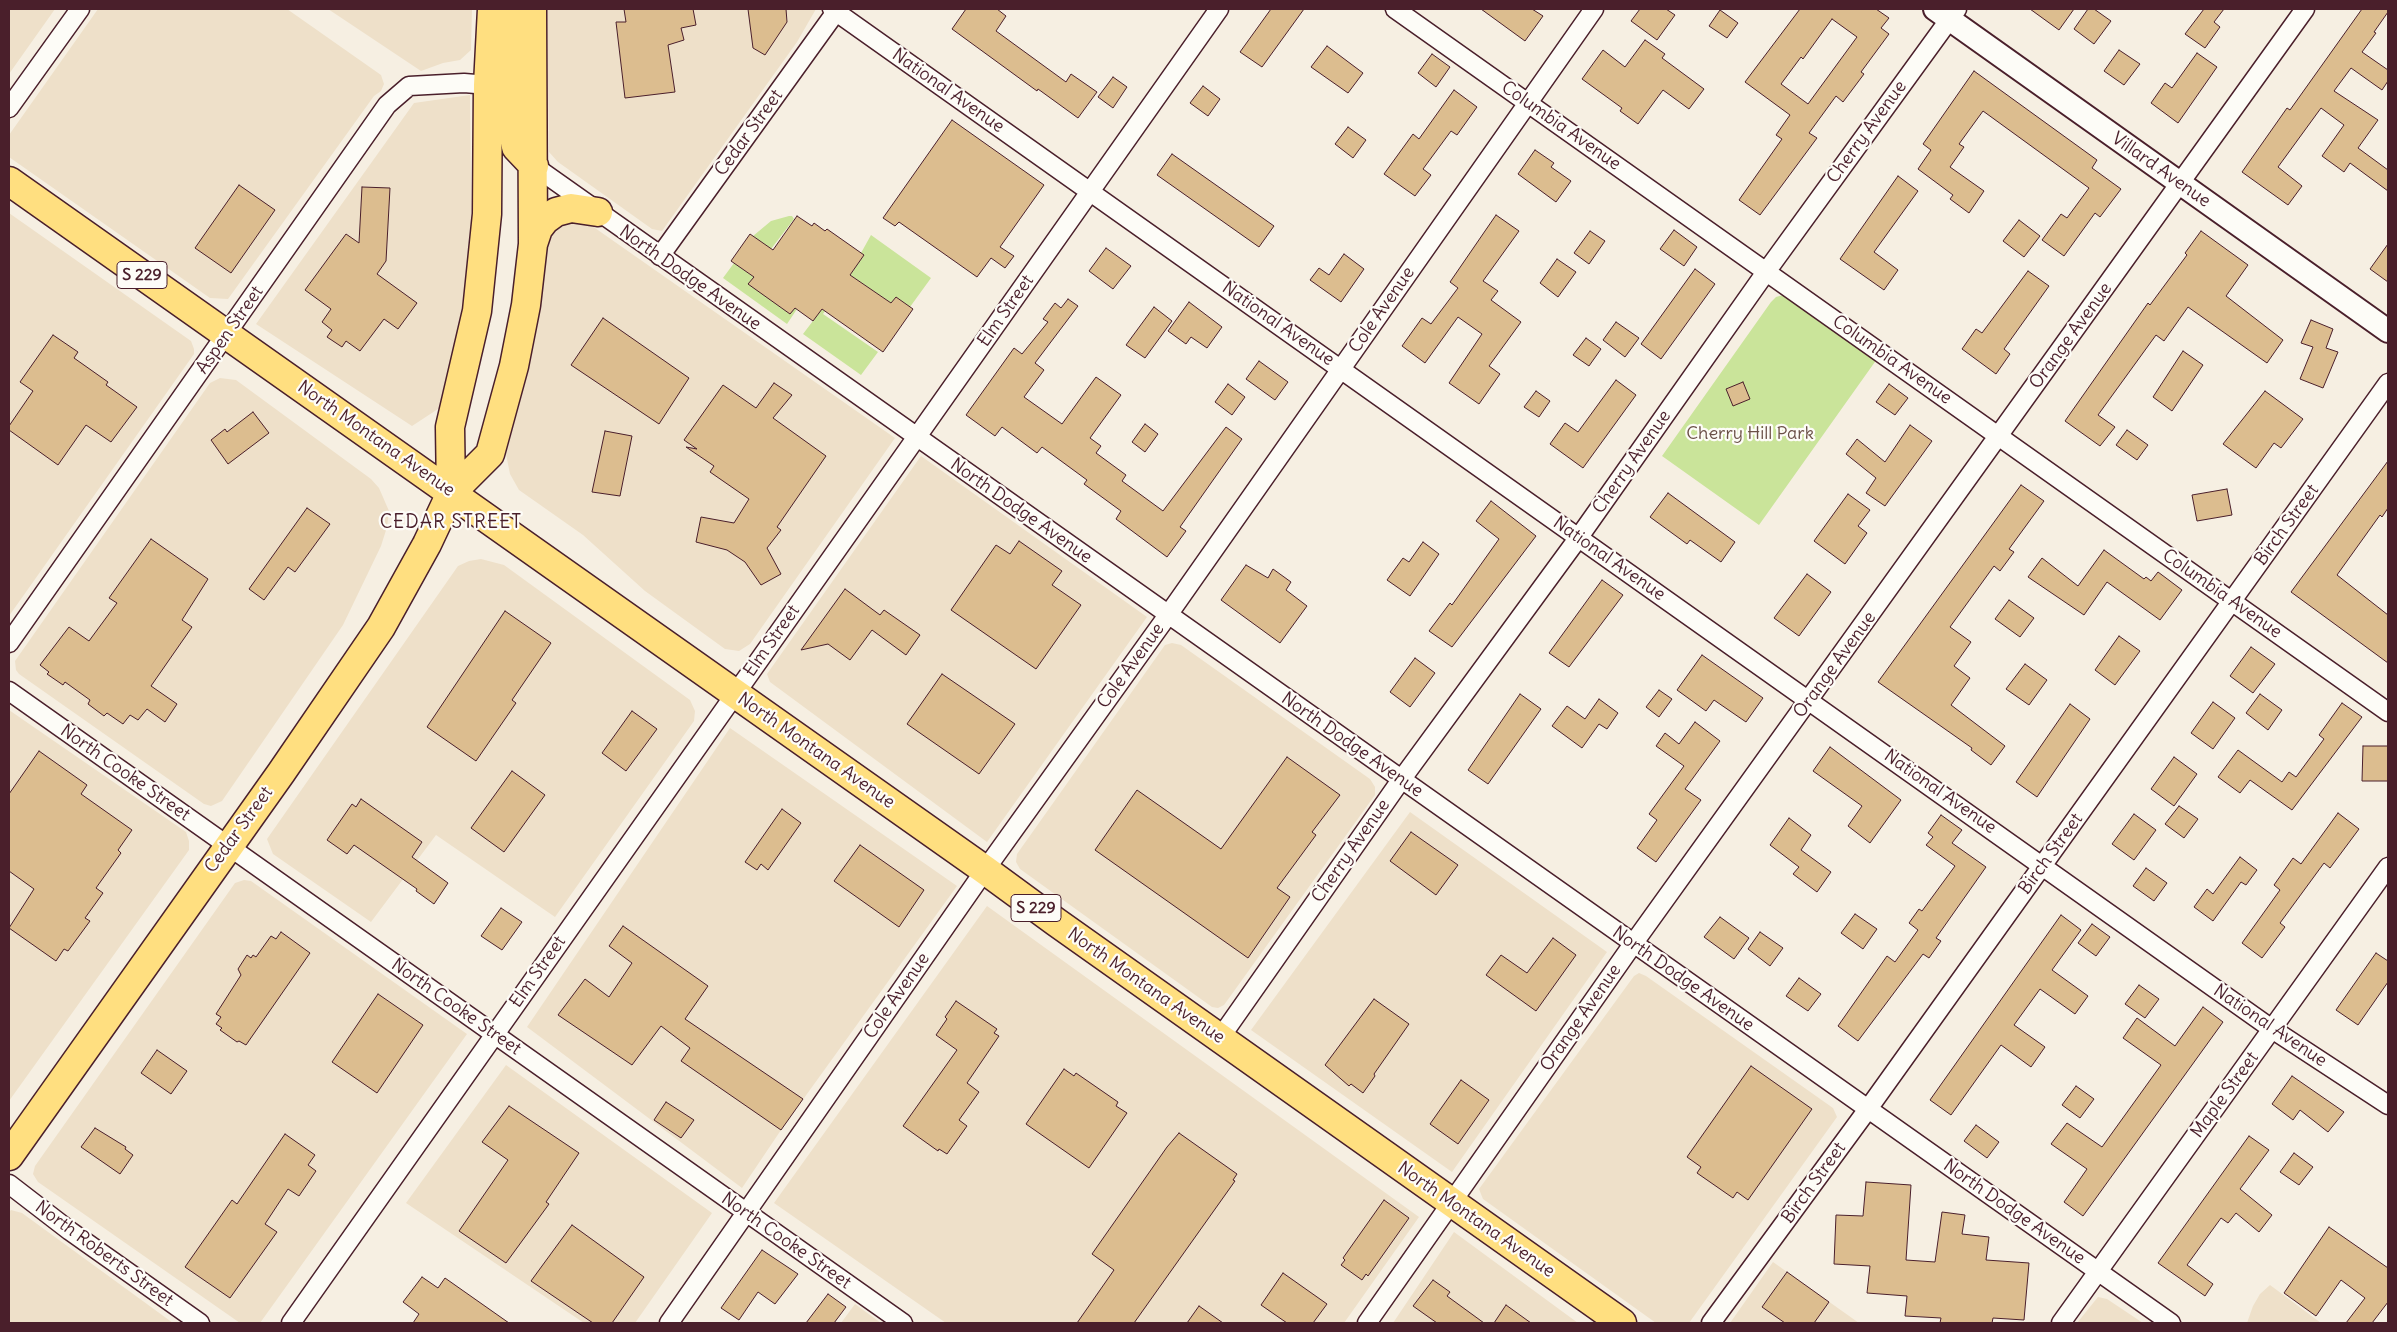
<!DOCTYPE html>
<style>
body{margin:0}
#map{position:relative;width:2397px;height:1332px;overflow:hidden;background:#f6efe2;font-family:Delius,sans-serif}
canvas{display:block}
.frame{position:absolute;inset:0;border:10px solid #4a1f2b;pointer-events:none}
</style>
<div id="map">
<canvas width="2397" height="1332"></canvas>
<div class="frame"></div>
</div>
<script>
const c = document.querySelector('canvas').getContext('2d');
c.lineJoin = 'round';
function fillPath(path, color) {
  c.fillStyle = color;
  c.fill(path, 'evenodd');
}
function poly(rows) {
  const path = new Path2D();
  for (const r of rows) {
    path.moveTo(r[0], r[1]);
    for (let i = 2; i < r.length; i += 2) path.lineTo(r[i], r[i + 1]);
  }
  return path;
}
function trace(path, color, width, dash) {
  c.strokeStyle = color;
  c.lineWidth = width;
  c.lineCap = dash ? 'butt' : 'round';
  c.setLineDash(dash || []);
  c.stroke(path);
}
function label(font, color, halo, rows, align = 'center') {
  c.font = font + ' Delius,sans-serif';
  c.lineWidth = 4.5;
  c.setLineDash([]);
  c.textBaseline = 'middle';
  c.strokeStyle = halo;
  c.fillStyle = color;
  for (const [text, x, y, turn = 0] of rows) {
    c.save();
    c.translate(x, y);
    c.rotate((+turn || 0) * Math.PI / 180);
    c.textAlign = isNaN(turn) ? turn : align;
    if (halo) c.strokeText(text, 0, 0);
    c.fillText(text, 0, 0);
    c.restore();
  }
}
const built = poly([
 [9,9,55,9,9,74],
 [98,9,287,9,381,75,384,84,381,91,374,96,228,299,210,298,9,157,9,135],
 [328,9,472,9,471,50,460,60,443,63,421,71],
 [547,9,816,9,797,42,662,231,652,229,558,162,549,152],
 [470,95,472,264,441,407,412,426,256,324,414,103],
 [9,213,191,341,194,349,194,354,9,616],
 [575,214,895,438,750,644,739,651,725,649,645,591,583,535,519,490,510,474,506,454,530,364,538,323,548,231],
 [220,378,236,380,371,479,379,488,389,511,387,527,381,546,343,625,222,801,211,806,204,804,19,674,16,670,15,661,210,383],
 [921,456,1147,617,987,842,770,682,767,674],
 [481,559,504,565,690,700,695,711,694,721,555,917,436,835,371,922,273,854,267,839,458,566,469,561],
 [1172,643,1181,645,1370,779,1375,787,1375,795,1224,1005,1218,1008,1212,1007,1020,869,1016,862,1017,854,1165,645],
 [9,710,186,832,189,841,189,850,9,1101],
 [730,728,957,886,781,1130,742,1188,527,1027],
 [1410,812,1607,952,1452,1172,1251,1030],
 [244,880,251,881,467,1034,260,1323,240,1323,38,1182,33,1174,35,1166,235,883],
 [987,906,1419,1217,1344,1323,946,1323,774,1203],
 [1639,973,1646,976,1833,1108,1837,1117,1689,1323,1656,1323,1483,1199,1479,1189,1634,976],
 [506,1065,712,1213,635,1323,584,1323,406,1203],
 [11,1210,22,1213,173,1323,9,1323,9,1212],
 [1454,1232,1578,1323,1393,1323],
 [1773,1262,1859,1323,1730,1323],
 [2270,1285,2321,1323,2247,1323,2253,1306,2260,1294],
 [2098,1297,2107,1299,2143,1323,2077,1323],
 [855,1304,881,1323,841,1323]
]);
const green = poly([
 [789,216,792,216,794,219,771,249,753,236,771,221],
 [871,235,931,278,910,307,896,297,891,303,850,275,864,255,861,253],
 [734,263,754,277,749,284,790,314,799,302,801,303,787,324,723,278],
 [1783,295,1877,359,1759,525,1662,456,1771,302,1776,297],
 [822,309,825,311,823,314,878,352,861,375,803,334]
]);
const building = poly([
 [624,9,693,9,696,25,681,28,684,40,668,45,675,92,625,98,616,22,626,22,624,9],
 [748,9,786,9,787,22,765,55,753,48,748,9],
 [966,9,997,9,1006,16,996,31,1066,82,1071,74,1097,92,1078,118,1038,89,1037,91,952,29,966,9],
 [1271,9,1304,9,1262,67,1240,52,1271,9],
 [1481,9,1532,9,1543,16,1525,41,1481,9],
 [1640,9,1666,9,1675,15,1657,40,1631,21,1640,9],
 [1800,9,1876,9,1889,18,1881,28,1889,34,1861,72,1864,74,1843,102,1836,96,1809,133,1817,138,1760,215,1739,200,1782,139,1776,135,1790,115,1745,82,1800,9],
 [1832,19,1857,37,1808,104,1781,84,1801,57,1803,59,1832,19],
 [2030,9,2074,9,2059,30,2030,9],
 [2088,9,2094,9,2111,21,2094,44,2074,29,2088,9],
 [2204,9,2224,9,2214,22,2220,27,2205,48,2185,34,2204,9],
 [2362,9,2388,9,2388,12,2374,32,2376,33,2362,52,2388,70,2388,81,2382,90,2351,68,2334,91,2378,120,2358,148,2388,170,2388,191,2350,163,2344,172,2322,156,2344,125,2321,108,2278,167,2302,186,2288,205,2242,172,2287,108,2290,110,2362,9],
 [1720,10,1738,23,1727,38,1709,26,1720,10],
 [1645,40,1665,54,1662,58,1704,89,1689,109,1663,90,1638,124,1620,111,1622,108,1582,79,1603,50,1625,67,1645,40],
 [1327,46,1363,73,1348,93,1311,67,1327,46],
 [2119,50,2140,64,2124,85,2104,71,2119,50],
 [2197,53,2217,67,2178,123,2151,103,2165,83,2172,88,2197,53],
 [1432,54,1450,67,1436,87,1418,73,1432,54],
 [1974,71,2097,160,2092,168,2121,189,2100,217,2095,213,2064,256,2042,240,2061,214,2067,218,2089,188,1983,111,1959,144,1964,147,1950,167,1984,191,1969,213,1950,199,1953,195,1918,169,1931,150,1923,144,1974,71],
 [1113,77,1127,87,1113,108,1098,97,1113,77],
 [1203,86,1220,99,1208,116,1190,103,1203,86],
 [1454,90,1477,107,1457,135,1451,131,1423,169,1431,175,1415,196,1384,174,1413,134,1419,139,1454,90],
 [952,120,1044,185,1000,247,1014,256,1005,268,991,258,977,277,899,222,895,226,883,218,952,120],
 [1348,127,1366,140,1353,158,1335,144,1348,127],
 [1535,150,1554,163,1551,167,1571,181,1556,202,1518,174,1535,150],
 [1172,154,1274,226,1259,247,1157,175,1172,154],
 [1898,176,1918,191,1874,252,1898,270,1884,290,1840,259,1898,176],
 [239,185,275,210,231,273,195,248,239,185],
 [362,187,390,188,386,261,377,274,417,303,398,329,384,319,360,351,346,341,342,347,327,337,332,330,322,322,331,309,305,290,346,234,359,243,362,187],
 [1496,215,1519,231,1483,281,1498,291,1491,300,1521,322,1489,366,1500,374,1479,404,1449,383,1482,334,1458,317,1425,363,1402,346,1422,318,1431,324,1458,288,1450,282,1496,215],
 [797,216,812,226,814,223,825,231,827,229,864,255,850,275,891,303,896,297,913,309,883,352,822,309,813,321,795,308,790,314,748,284,754,277,731,261,750,234,773,250,797,216],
 [2019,220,2040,236,2024,257,2003,241,2019,220],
 [1674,230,1697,247,1684,266,1660,249,1674,230],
 [1590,231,1605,241,1589,264,1574,253,1590,231],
 [2201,231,2248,265,2226,296,2283,340,2267,363,2188,307,2164,341,2156,335,2098,415,2115,427,2100,446,2065,421,2148,303,2150,305,2187,255,2185,253,2201,231],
 [2388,244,2388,282,2370,269,2388,244],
 [1106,248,1131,266,1113,289,1089,271,1106,248],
 [1344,254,1364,269,1341,302,1310,280,1319,268,1329,275,1344,254],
 [1557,259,1576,272,1558,297,1540,283,1557,259],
 [1695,269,1715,284,1661,359,1641,344,1695,269],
 [2028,271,2049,286,2004,349,2010,354,1996,374,1962,349,1976,329,1982,333,2028,271],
 [1068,299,1078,306,1035,363,1044,370,1024,397,1062,424,1096,377,1121,395,1090,438,1101,446,1096,453,1126,475,1122,481,1163,511,1226,427,1242,439,1180,527,1186,531,1167,557,1116,519,1121,511,1084,484,1087,480,1042,447,1037,453,1002,427,995,436,966,415,1014,348,1022,354,1048,322,1043,319,1055,303,1061,308,1068,299],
 [1189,302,1222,327,1207,348,1191,337,1186,344,1168,331,1189,302],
 [1154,307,1172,321,1145,358,1126,345,1154,307],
 [603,318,689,378,659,424,571,365,603,318],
 [2311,320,2333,329,2326,348,2338,352,2323,388,2300,379,2313,347,2301,343,2311,320],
 [1616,322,1639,338,1625,357,1603,340,1616,322],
 [53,335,78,352,74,358,108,382,106,385,137,407,111,442,86,425,58,465,9,430,9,426,33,391,20,382,53,335],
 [1586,338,1601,349,1589,366,1573,355,1586,338],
 [2183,351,2203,365,2172,411,2153,397,2183,351],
 [1259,361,1288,382,1275,400,1246,379,1259,361],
 [1616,380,1636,395,1583,468,1550,444,1565,423,1578,432,1616,380],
 [1743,382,1750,399,1733,406,1726,389,1743,382],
 [774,383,792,395,773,418,826,456,777,527,781,530,767,548,781,574,761,585,745,562,727,550,696,542,701,517,734,523,749,499,710,472,714,466,686,447,697,449,684,440,723,385,756,408,774,383],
 [1228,384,1245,397,1232,415,1215,402,1228,384],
 [1889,384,1908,398,1895,415,1876,402,1889,384],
 [1536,391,1550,401,1539,417,1524,407,1536,391],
 [2265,391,2303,419,2281,448,2274,443,2256,468,2223,444,2265,391],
 [253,412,269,433,228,464,211,440,225,429,227,432,253,412],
 [1145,424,1158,434,1145,452,1132,442,1145,424],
 [1910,425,1932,441,1885,506,1866,493,1876,478,1846,454,1857,439,1885,462,1910,425],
 [2127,430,2148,445,2137,460,2116,445,2127,430],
 [605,431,632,436,620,496,592,492,605,431],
 [2388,461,2388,508,2382,517,2380,515,2337,575,2388,615,2388,663,2291,592,2388,461],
 [2021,485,2044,501,2009,549,2014,552,2000,571,1994,566,1950,627,1971,642,1954,666,1970,678,1951,705,2005,746,1991,765,1971,750,1972,748,1878,682,2021,485],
 [2227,489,2232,515,2197,521,2192,495,2227,489],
 [1668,493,1735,542,1721,562,1690,540,1687,544,1650,517,1668,493],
 [1848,494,1870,510,1858,526,1867,533,1845,564,1814,541,1848,494],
 [1491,501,1536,536,1452,647,1429,631,1450,603,1452,605,1499,539,1476,521,1491,501],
 [307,508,330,524,295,572,288,567,264,600,249,589,307,508],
 [151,539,208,579,182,620,192,627,151,686,177,704,165,722,147,709,138,720,130,715,123,724,107,713,104,716,88,704,90,700,65,682,63,685,47,674,49,672,40,665,69,627,89,641,117,603,109,598,151,539],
 [1019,541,1062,571,1052,585,1081,605,1036,669,951,610,996,545,1010,554,1019,541],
 [1423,542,1439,554,1410,596,1387,580,1403,558,1409,562,1423,542],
 [2104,550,2144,579,2146,577,2151,581,2158,572,2182,590,2160,620,2107,582,2084,615,2028,577,2042,558,2078,586,2104,550],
 [1246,565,1268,578,1273,569,1291,582,1286,590,1307,606,1280,643,1221,600,1246,565],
 [1807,574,1831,592,1799,636,1774,618,1807,574],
 [1602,580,1623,595,1569,667,1549,653,1602,580],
 [845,589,880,615,884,610,920,635,906,655,872,630,850,660,828,644,801,650,845,589],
 [2009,600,2034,618,2020,637,1995,619,2009,600],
 [505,611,551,643,512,700,516,703,476,761,427,727,505,611],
 [2119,636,2140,651,2115,685,2095,670,2119,636],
 [2251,647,2275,664,2253,693,2230,676,2251,647],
 [1702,655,1763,698,1746,722,1714,700,1706,711,1677,690,1702,655],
 [1415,658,1435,673,1410,707,1390,692,1415,658],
 [2025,664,2047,680,2029,705,2006,689,2025,664],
 [942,674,1015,724,979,774,907,724,942,674],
 [1659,690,1672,699,1659,717,1646,707,1659,690],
 [1520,694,1541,709,1488,784,1468,770,1520,694],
 [2260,694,2282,710,2268,730,2246,713,2260,694],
 [1599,699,1618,713,1607,729,1599,724,1582,748,1552,726,1567,706,1585,719,1599,699],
 [2213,702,2235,718,2213,749,2191,733,2213,702],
 [2342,703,2362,717,2292,810,2250,780,2240,793,2218,777,2238,750,2282,782,2289,772,2296,777,2324,739,2319,735,2342,703],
 [2070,704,2090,719,2037,797,2016,782,2070,704],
 [632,711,657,729,626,771,602,753,632,711],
 [1695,722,1720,741,1685,789,1701,800,1656,862,1637,848,1657,820,1649,814,1684,766,1656,746,1665,733,1679,744,1695,722],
 [2363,746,2388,746,2388,781,2362,781,2363,746],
 [1830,747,1901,800,1870,843,1848,826,1862,806,1813,771,1830,747],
 [39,751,87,785,81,794,132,830,118,850,121,853,96,888,103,893,85,918,90,921,68,951,64,949,56,961,9,928,34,889,9,871,9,794,39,751],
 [1287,757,1340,795,1312,832,1316,835,1277,888,1290,897,1248,958,1095,850,1137,790,1221,849,1287,757],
 [2174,757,2197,774,2174,806,2151,789,2174,757],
 [512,771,545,795,504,852,471,828,512,771],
 [361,799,422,842,412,857,448,883,434,904,416,891,417,889,354,845,347,854,327,840,352,804,356,807,361,799],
 [2179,806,2198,819,2184,838,2165,824,2179,806],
 [782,809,801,823,768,870,761,864,757,870,745,862,782,809],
 [2338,813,2359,829,2330,868,2324,863,2280,923,2285,927,2262,958,2242,943,2280,890,2274,885,2293,858,2301,864,2338,813],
 [2134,814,2156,830,2134,860,2112,844,2134,814],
 [1941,815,1962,830,1952,843,1986,867,1936,938,1941,941,1929,958,1923,954,1858,1041,1838,1026,1887,956,1895,962,1918,930,1909,923,1919,909,1922,911,1955,866,1926,845,1933,837,1928,833,1941,815],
 [1789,818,1811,835,1801,850,1831,872,1817,892,1793,874,1799,867,1770,845,1789,818],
 [1411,832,1458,865,1436,895,1390,861,1411,832],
 [860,845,924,890,899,927,834,881,860,845],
 [2240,857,2257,870,2246,885,2241,882,2213,921,2194,907,2207,889,2213,894,2240,857],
 [2146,868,2167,883,2154,901,2133,886,2146,868],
 [501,908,522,922,502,950,481,936,501,908],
 [1855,914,1877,929,1863,949,1841,933,1855,914],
 [2061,915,2081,930,2052,970,2088,996,2075,1014,2040,989,2014,1025,2045,1047,2031,1067,2001,1045,1951,1115,1930,1100,2061,915],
 [1720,917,1749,938,1734,959,1704,937,1720,917],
 [2092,924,2110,937,2096,956,2078,943,2092,924],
 [623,926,708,986,685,1019,803,1099,781,1130,681,1061,690,1048,661,1026,632,1065,558,1015,585,979,609,997,632,963,609,946,623,926],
 [281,932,310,953,246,1045,239,1041,237,1042,220,1030,222,1028,216,1024,221,1017,216,1014,241,975,238,969,247,955,251,958,253,955,256,957,271,936,276,939,281,932],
 [1760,932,1783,948,1770,966,1748,949,1760,932],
 [1553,938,1576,955,1536,1011,1486,975,1501,955,1527,973,1553,938],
 [2376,953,2388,961,2388,982,2358,1025,2336,1010,2376,953],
 [1799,978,1821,994,1808,1011,1786,996,1799,978],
 [2139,985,2159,999,2145,1018,2125,1004,2139,985],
 [378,994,423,1025,377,1093,332,1062,378,994],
 [1374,999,1409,1024,1374,1074,1375,1076,1363,1093,1351,1084,1349,1086,1325,1065,1374,999],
 [956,1001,997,1029,994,1033,999,1036,967,1083,979,1092,959,1120,967,1126,947,1154,939,1149,938,1151,903,1126,957,1050,936,1035,947,1019,945,1017,956,1001],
 [2203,1007,2223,1022,2083,1216,2064,1202,2087,1169,2051,1144,2067,1123,2102,1147,2161,1065,2123,1038,2137,1018,2175,1046,2203,1007],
 [157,1050,187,1071,171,1094,141,1073,157,1050],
 [1751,1066,1812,1109,1748,1200,1737,1192,1733,1198,1697,1173,1701,1167,1687,1157,1751,1066],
 [1064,1069,1074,1076,1076,1073,1118,1102,1116,1106,1127,1113,1089,1168,1026,1124,1064,1069],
 [2292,1076,2344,1112,2328,1132,2300,1110,2293,1120,2272,1104,2292,1076],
 [1461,1080,1489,1100,1458,1144,1430,1124,1461,1080],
 [2076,1086,2094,1099,2080,1118,2062,1105,2076,1086],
 [666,1102,694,1120,681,1138,654,1120,666,1102],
 [509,1106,579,1153,546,1202,549,1204,506,1263,459,1231,508,1160,482,1142,509,1106],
 [1976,1125,1999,1142,1987,1158,1964,1141,1976,1125],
 [95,1128,126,1147,125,1149,133,1155,120,1174,81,1147,95,1128],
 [1179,1133,1237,1174,1233,1180,1235,1181,1134,1323,1077,1323,1114,1270,1092,1254,1167,1147,1179,1133],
 [285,1134,315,1155,308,1165,316,1171,299,1196,288,1189,265,1224,277,1232,230,1298,185,1267,232,1200,237,1204,285,1134],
 [2249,1136,2269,1150,2240,1189,2272,1215,2259,1232,2236,1213,2228,1223,2221,1218,2187,1265,2213,1284,2205,1296,2158,1263,2249,1136],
 [2294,1153,2313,1167,2299,1185,2280,1172,2294,1153],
 [1866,1182,1911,1185,1906,1260,1935,1262,1942,1212,1965,1215,1962,1234,1989,1237,1986,1260,2029,1263,2024,1320,1993,1318,1992,1323,1940,1323,1941,1318,1905,1316,1907,1296,1867,1293,1870,1266,1834,1264,1836,1215,1863,1216,1866,1182],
 [1384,1200,1409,1218,1368,1276,1366,1274,1362,1280,1341,1265,1345,1260,1343,1258,1384,1200],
 [572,1225,644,1277,612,1323,593,1323,531,1281,572,1225],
 [2329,1227,2388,1268,2388,1302,2372,1323,2346,1323,2365,1298,2341,1280,2316,1316,2284,1293,2329,1227],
 [762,1250,798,1274,775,1304,758,1292,739,1320,721,1308,762,1250],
 [1787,1272,1829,1302,1814,1323,1785,1323,1762,1307,1787,1272],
 [1283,1273,1327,1304,1313,1323,1287,1323,1261,1305,1283,1273],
 [422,1277,438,1288,445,1278,509,1323,413,1323,419,1314,403,1302,422,1277],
 [1433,1280,1450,1292,1447,1296,1484,1323,1437,1323,1413,1306,1433,1280],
 [828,1294,846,1307,834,1323,806,1323,828,1294],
 [1506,1305,1531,1323,1494,1323,1506,1305],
 [1199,1306,1223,1323,1187,1323,1199,1306]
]);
const minor = poly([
 [832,9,2272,1029,2388,1105],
 [1395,9,2388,712],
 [9,108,80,9],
 [534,166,2171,1323],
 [660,256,838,9],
 [9,643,387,105,409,86,464,83,488,85],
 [9,691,903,1323],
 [1220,1038,1401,780,1579,537,1766,272,1957,9],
 [9,1184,70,1231,200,1323],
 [291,1323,1219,9],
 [669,1323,985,870,1168,615,1594,9],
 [1367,1323,1633,944,2305,9],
 [1711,1323,1868,1109,2388,383],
 [2061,1323,2388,867]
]);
const tertiary = poly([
 [1935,9,2388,331]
]);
const primary = poly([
 [509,9,513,38,514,129,516,147,534,166],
 [9,181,985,870,1056,922,1622,1323],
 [533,244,538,229,545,220,556,212,571,208,598,212],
 [451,493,450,427,477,311,487,214,488,85,492,9],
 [9,1156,281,773,381,627,427,544,451,493,490,454,514,366,526,305,533,244,532,9]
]);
const shields = [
 [142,275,50],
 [1036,908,50]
];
const shieldNames = [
 ["S 229",142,275],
 ["S 229",1036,908]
];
const streetNames = [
 ["National Avenue",948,91,35],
 ["Columbia Avenue",1561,126,35],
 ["Cherry Avenue",1867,132,-54],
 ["Cedar Street",749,133,-54],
 ["Villard Avenue",2161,170,35],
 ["North Dodge Avenue",690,278,35],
 ["Cole Avenue",1382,310,-55],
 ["Elm Street",1006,311,-55],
 ["National Avenue",1278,324,35],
 ["Aspen Street",230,330,-55],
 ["Orange Avenue",2071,336,-54],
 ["Columbia Avenue",1892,360,35],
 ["North Montana Avenue",376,439,35],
 ["Cherry Avenue",1632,462,-55],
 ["North Dodge Avenue",1021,511,35],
 ["Birch Street",2287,525,-54],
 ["National Avenue",1609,559,35],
 ["Columbia Avenue",2222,594,35],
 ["Elm Street",772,641,-55],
 ["Orange Avenue",1835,665,-54],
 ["Cole Avenue",1131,666,-54],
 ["North Dodge Avenue",1352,745,35],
 ["North Montana Avenue",816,751,35],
 ["North Cooke Street",125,773,35],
 ["National Avenue",1940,792,35],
 ["Cedar Street",239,830,-54],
 ["Cherry Avenue",1351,851,-55],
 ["Birch Street",2051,854,-54],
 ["Elm Street",538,972,-55],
 ["North Dodge Avenue",1683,979,35],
 ["North Montana Avenue",1146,986,35],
 ["Cole Avenue",897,996,-55],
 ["North Cooke Street",456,1007,35],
 ["Orange Avenue",1581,1018,-55],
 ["National Avenue",2270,1026,34],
 ["Maple Street",2225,1095,-54],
 ["Birch Street",1814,1183,-54],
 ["North Dodge Avenue",2014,1212,35],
 ["North Montana Avenue",1476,1220,35],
 ["North Cooke Street",786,1241,35],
 ["North Roberts Street",104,1254,36]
];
const parkNames = [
 ["Cherry Hill Park",1750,434]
];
const neighbourhoodNames = [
 ["CEDAR STREET",451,523]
];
fillPath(built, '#eee0c9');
fillPath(green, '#cae49a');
fillPath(building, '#dcbd8f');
trace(building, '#4a1f2b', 1);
trace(minor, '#4a1f2b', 21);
trace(tertiary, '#4a1f2b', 26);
trace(primary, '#4a1f2b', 31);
trace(minor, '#fdfcf7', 18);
trace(tertiary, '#fdfcf7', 22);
trace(primary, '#ffdf80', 28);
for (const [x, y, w] of shields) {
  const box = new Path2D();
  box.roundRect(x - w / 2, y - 13.5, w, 27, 4);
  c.fillStyle = '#fdfcf7';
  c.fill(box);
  trace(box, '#4a1f2b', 1);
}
label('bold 16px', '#4a1f2b', null, shieldNames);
label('18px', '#4a1f2b', '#fdfcf7', streetNames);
label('18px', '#6a5047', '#fdfcf7', parkNames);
c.letterSpacing = '1px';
label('19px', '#4a1f2b', '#fdfcf7', neighbourhoodNames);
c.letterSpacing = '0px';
</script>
